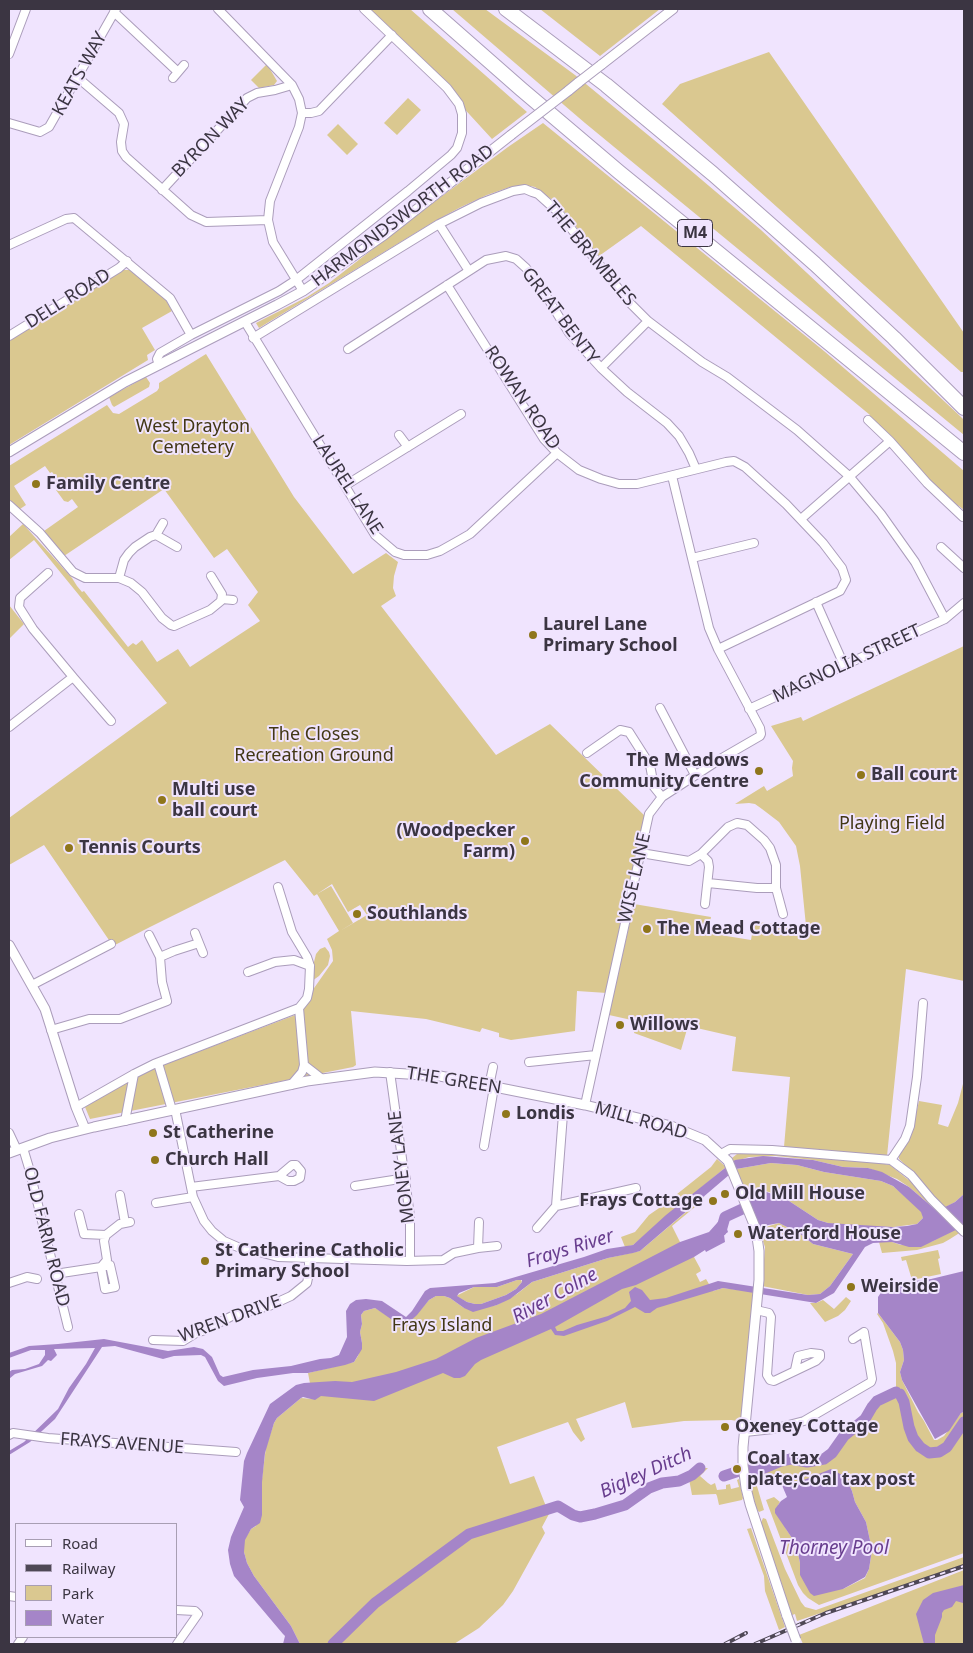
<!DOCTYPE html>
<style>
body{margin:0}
#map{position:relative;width:973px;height:1653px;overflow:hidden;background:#f0e4fe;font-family:"Noto Sans",sans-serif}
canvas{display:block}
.frame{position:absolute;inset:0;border:10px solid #3b3542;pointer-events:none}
.legend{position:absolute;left:15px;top:1523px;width:162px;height:115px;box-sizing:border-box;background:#f0e4fe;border:1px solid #a89eb3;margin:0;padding:6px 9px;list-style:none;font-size:15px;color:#3b3542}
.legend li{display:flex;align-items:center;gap:10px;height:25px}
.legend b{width:25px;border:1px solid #a89eb3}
</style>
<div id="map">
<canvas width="973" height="1653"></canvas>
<div class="frame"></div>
<ul class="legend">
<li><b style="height:6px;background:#fff"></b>Road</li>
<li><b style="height:6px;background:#4f4856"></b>Railway</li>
<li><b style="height:14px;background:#dac890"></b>Park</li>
<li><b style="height:14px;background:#a585c8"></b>Water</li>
</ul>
</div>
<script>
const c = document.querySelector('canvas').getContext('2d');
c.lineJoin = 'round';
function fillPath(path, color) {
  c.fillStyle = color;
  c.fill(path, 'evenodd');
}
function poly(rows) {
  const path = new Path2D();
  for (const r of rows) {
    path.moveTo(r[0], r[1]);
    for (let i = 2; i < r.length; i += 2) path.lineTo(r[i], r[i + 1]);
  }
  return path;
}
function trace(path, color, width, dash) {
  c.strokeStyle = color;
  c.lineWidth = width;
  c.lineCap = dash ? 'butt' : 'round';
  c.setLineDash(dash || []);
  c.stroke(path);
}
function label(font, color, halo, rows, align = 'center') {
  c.font = font + ' "Noto Sans",sans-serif';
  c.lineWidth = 4;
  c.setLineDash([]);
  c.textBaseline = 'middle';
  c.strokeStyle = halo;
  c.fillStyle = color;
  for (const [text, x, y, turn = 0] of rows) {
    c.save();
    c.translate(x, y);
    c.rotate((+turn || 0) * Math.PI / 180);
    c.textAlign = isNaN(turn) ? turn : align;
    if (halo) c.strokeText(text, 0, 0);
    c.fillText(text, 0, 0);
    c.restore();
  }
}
const green = poly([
 [367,9,410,9,527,112,492,139,459,103],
 [452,9,485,9,575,75,676,158,761,230,960,416,964,420,964,435,585,123],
 [540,9,660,9,600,56],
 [769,52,964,333,964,372,961,372,662,104,680,84],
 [267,64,277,81,274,85,259,88,251,80],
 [408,98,421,110,397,135,384,123],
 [543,123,824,351,964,471,964,510,959,506,950,503,868,418,870,415,641,226,599,256,559,205,535,187,525,185,510,187,487,195,461,207,435,221,259,328,256,323,307,297,329,283,422,211,508,147],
 [338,124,358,144,347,155,327,135],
 [123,270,131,270,165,298,172,311,142,328,155,350,147,355,148,360,9,445,9,341],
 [206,354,294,497,353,574,386,553,398,562,394,576,393,588,396,596,381,606,496,755,550,724,646,817,607,993,577,991,575,1031,511,1040,499,1037,499,1033,482,1028,480,1032,426,1019,351,1011,356,1065,353,1067,90,1119,85,1107,122,1084,150,1070,298,1014,312,991,333,961,332,950,327,939,339,931,317,894,331,886,353,923,340,931,367,915,360,905,348,912,332,884,314,896,285,860,150,927,113,946,44,845,9,865,9,818,167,703,34,540,9,560,9,537,23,524,72,578,77,586,82,592,84,591,128,647,133,643,136,645,142,640,157,662,178,649,190,667,260,621,248,605,258,592,227,549,214,558,164,489,64,556,44,531,78,507,72,499,68,502,64,501,56,490,59,488,53,479,56,477,52,472,50,473,45,466,14,486,26,505,20,509,9,499,9,466,107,405,113,413,119,414,157,391,159,388,159,383],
 [146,377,150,383,149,387,114,407,112,405,109,397],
 [9,605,24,624,9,639],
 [964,646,964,981,906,969,887,1156,784,1147,790,1077,732,1071,736,1037,688,1026,681,1050,634,1033,636,1021,609,1015,634,904,711,917,708,933,751,940,754,922,806,926,800,866,796,846,779,822,762,809,755,804,749,803,735,804,764,786,767,791,793,776,792,768,793,761,771,726,801,717,803,721],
 [325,947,329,952,330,956,328,965,319,976,312,981,312,970,316,954,320,949],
 [964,1080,964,1194,955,1202,944,1208,913,1172,899,1159,899,1156,911,1136,919,1101,942,1105,938,1124,948,1127,958,1103],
 [760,1153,845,1159,880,1163,890,1165,916,1186,940,1210,937,1211,909,1187,897,1179,868,1168,843,1167,813,1160,776,1156,749,1157,733,1162,732,1158,737,1154],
 [717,1159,726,1167,633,1245,625,1247,621,1237,635,1232,649,1215,662,1206,711,1167],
 [771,1163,797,1165,824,1172,881,1181,893,1186,918,1208,922,1212,923,1218,917,1224,893,1227,840,1225,828,1223,818,1220,786,1199,769,1192,761,1190,756,1191,746,1199,736,1169],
 [705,1196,695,1207,672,1226,680,1242,694,1257,700,1268,701,1271,696,1274,700,1282,706,1279,716,1296,713,1291,723,1288,757,1292,744,1422,731,1420,684,1421,632,1428,625,1402,576,1419,585,1439,581,1442,573,1432,568,1422,497,1447,510,1484,534,1476,549,1514,542,1527,545,1533,513,1591,503,1605,479,1628,454,1644,300,1644,291,1626,254,1576,247,1563,244,1552,244,1540,251,1529,256,1526,266,1447,274,1423,277,1418,301,1398,313,1399,308,1373,354,1362,358,1356,362,1343,360,1332,362,1324,361,1315,364,1311,375,1308,388,1316,407,1325,429,1300,436,1296,444,1296,450,1298,464,1308,487,1307,497,1305,517,1294,532,1282,608,1258,640,1251],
 [779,1223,799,1233,813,1244,853,1254,830,1286,820,1294,808,1295,762,1286,765,1247,759,1229],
 [958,1228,961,1232,950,1239,943,1243,917,1250,882,1253,879,1242,892,1242,901,1245,931,1242],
 [938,1250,940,1258,938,1259,941,1274,912,1280,906,1260,902,1261,901,1257],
 [517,1280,521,1280,522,1282,516,1289,506,1295,481,1304,475,1304,467,1302,456,1296,474,1287,497,1287],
 [846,1297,851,1301,845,1310,838,1316,825,1322,810,1303,816,1303,823,1300,834,1309],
 [878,1313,900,1342,903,1350,904,1360,900,1372,902,1380,918,1412,924,1421,934,1440,937,1440,944,1436,961,1413,964,1412,964,1421,942,1448,932,1451,927,1449,920,1443,911,1431,906,1402,903,1396,896,1389,896,1363,893,1351,883,1323,877,1314],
 [896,1393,902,1398,907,1425,912,1438,925,1453,935,1455,940,1453,947,1448,964,1424,964,1553,819,1605,808,1598,803,1593,798,1585,766,1500,774,1497,780,1502,778,1505,786,1529,796,1544,800,1563,800,1575,843,1589,865,1578,869,1569,872,1550,866,1522,855,1502,852,1491,849,1484,844,1476,804,1480,791,1485,788,1480,781,1480,781,1483,778,1482,767,1477,758,1479,754,1476,764,1510,759,1512,754,1505,748,1472,762,1472,781,1462,791,1460,811,1463,818,1458,825,1457,834,1450,837,1445,839,1446,846,1437,865,1421,871,1412,882,1400,892,1396],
 [703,1468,708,1468,700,1476,708,1483,711,1485,715,1483,717,1490,726,1489,726,1485,730,1484,731,1489,739,1487,737,1480,739,1479,743,1498,742,1500,719,1505,717,1496,716,1494,692,1495,689,1479,693,1477],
 [763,1518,766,1519,785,1569,801,1602,805,1607,816,1610,964,1557,964,1565,797,1621,795,1614,792,1615,760,1525],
 [751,1528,785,1627,779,1630,765,1591,764,1576,747,1529],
 [964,1570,964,1644,803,1644,799,1635]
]);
const water = poly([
 [763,1156,813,1160,843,1167,868,1168,882,1172,909,1187,937,1211,955,1202,964,1194,964,1226,921,1247,909,1247,892,1242,873,1243,865,1247,834,1293,816,1303,723,1288,657,1308,650,1313,645,1313,635,1307,607,1321,564,1336,555,1335,551,1329,481,1360,475,1364,465,1376,460,1378,454,1378,443,1373,374,1401,321,1396,315,1400,303,1397,301,1398,277,1418,274,1423,265,1453,262,1482,262,1515,260,1523,251,1529,245,1540,244,1552,247,1563,254,1576,291,1626,300,1644,283,1644,285,1636,283,1634,234,1576,230,1564,228,1550,231,1537,244,1507,240,1500,244,1461,247,1453,270,1404,296,1385,304,1383,335,1381,352,1382,396,1372,436,1359,476,1338,541,1314,680,1242,709,1232,725,1214,727,1219,725,1223,728,1232,724,1235,725,1242,706,1252,705,1250,694,1257,636,1285,622,1289,555,1327,557,1331,563,1331,577,1325,608,1316,625,1308,631,1301,629,1292,635,1287,642,1290,650,1300,666,1298,718,1281,808,1295,820,1294,830,1286,853,1254,813,1244,799,1233,779,1223,758,1227,747,1200,756,1191,761,1190,786,1199,818,1220,828,1223,893,1227,907,1226,917,1224,923,1218,921,1212,893,1186,881,1181,824,1172,797,1165,771,1163,736,1169,640,1251,633,1253,608,1258,532,1282,510,1299,497,1305,473,1312,464,1308,450,1298,444,1296,436,1296,429,1300,417,1315,405,1326,401,1326,375,1308,364,1311,361,1315,362,1324,360,1332,362,1343,362,1349,354,1362,345,1365,308,1373,293,1373,257,1378,224,1386,218,1381,205,1357,201,1355,174,1356,163,1359,115,1346,102,1347,55,1419,30,1442,9,1455,9,1451,24,1442,58,1409,69,1388,86,1364,95,1348,54,1349,57,1355,51,1361,48,1360,42,1366,15,1374,9,1379,9,1372,12,1370,25,1369,39,1364,45,1355,45,1350,31,1350,9,1358,9,1353,29,1346,58,1344,104,1339,168,1351,194,1347,203,1349,212,1357,220,1375,223,1377,253,1370,291,1366,320,1359,331,1358,339,1355,347,1337,346,1311,350,1304,356,1300,366,1299,382,1301,406,1317,412,1311,425,1291,430,1288,495,1283,584,1257,607,1249,633,1245,666,1215,735,1160],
 [517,1280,522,1280,522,1282,516,1289,506,1295,481,1304,475,1304,467,1302,457,1296,459,1293,474,1287,497,1287],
 [964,1271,964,1412,961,1413,949,1431,935,1439,902,1380,900,1372,904,1360,903,1350,900,1342,878,1313,878,1297,882,1291,897,1283,931,1279],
 [831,1469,844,1476,849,1484,852,1491,855,1502,866,1522,872,1550,869,1569,865,1577,843,1589,814,1596,810,1593,800,1575,800,1563,796,1544,775,1513,775,1509,781,1501,787,1497,781,1483,782,1478,788,1480,791,1485],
 [964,1585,964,1602,963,1603,956,1601,952,1607,944,1610,942,1613,942,1617,935,1635,935,1644,924,1644,916,1614,923,1600,933,1593]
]);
const stream = poly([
 [896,1392,900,1394]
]);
const river = poly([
 [721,1231,725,1217,751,1205,757,1207],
 [900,1394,904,1402,909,1427,913,1438,920,1447,929,1453,939,1452,947,1447,964,1422],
 [724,1476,742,1470,760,1470,781,1461,791,1459,807,1462,824,1459,832,1453,844,1436,865,1419,872,1407,877,1401,896,1392],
 [333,1644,375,1603,469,1534,558,1506,573,1515,580,1517,595,1514,625,1505,649,1488,662,1483,679,1481,692,1475,700,1468]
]);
const minor = poly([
 [218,9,292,85,299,99,302,113,299,127,270,201,268,220,273,242,303,291],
 [114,12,178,72],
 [9,54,26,9],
 [77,77,119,113,124,124,121,142,122,151,126,157,191,215,206,222,268,220],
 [173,78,184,65],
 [302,113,311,113,319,111,392,35],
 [9,123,40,132,49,127,116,9],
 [162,190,247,98,257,93,275,90,292,85],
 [439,224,469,271],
 [9,245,66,219,74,218,170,298,191,335],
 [447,285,544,439,557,453,579,470,601,479,619,484,637,484,726,462,734,461,745,467,786,504,823,543,842,568,846,580,840,591,718,649],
 [245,322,375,535,395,552,404,555,427,555,440,551,456,542,470,534,557,453],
 [9,336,119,268,127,261],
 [253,338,439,224,481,203,513,191,525,189,532,192,538,194,558,212,629,302,648,321,702,362,727,377,797,430,849,476,881,514,915,562,945,619],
 [348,349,486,260,506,256,516,259,526,268,542,289,569,333,601,368,627,392,667,423,679,436,689,453,696,469],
 [159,365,157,359,160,353,191,335,279,291,296,280,408,191,451,155,457,148,462,133,462,114,459,104,447,88,364,9],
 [601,368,648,321],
 [399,435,408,447],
 [890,441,927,483,963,517],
 [346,485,461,414],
 [9,505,40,533,73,572,85,578,119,578,131,583,142,592,162,618,171,625,174,626,210,610,221,601,222,594,211,576],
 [801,519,890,441,868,420],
 [156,535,163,523],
 [941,547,964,568],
 [692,558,754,543],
 [48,573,20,598,19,607,33,629,73,677],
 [119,578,124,560,129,553,135,547,150,537,156,535,177,547],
 [222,599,233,600],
 [816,602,844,665],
 [660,708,695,775],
 [749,709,945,619,964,603],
 [9,727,73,677,111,721],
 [587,753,620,730,629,732,650,765,654,787,662,797],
 [641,853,689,861,701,854,728,827,737,823,747,825,764,840,770,848,776,865,776,888,783,914],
 [701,854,708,861,709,867,705,904],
 [708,883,757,888,776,888],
 [278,887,292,932,307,957,310,966,309,989,307,998,299,1008,304,1065,302,1072,291,1085],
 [195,933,199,943],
 [149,935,160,957],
 [248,972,275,962,294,960,310,966],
 [32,985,111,944],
 [51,1030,89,1019,120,1019,167,1001,162,982,160,957,174,951,199,943,203,953],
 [529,1062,596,1055],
 [158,1063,172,1110],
 [304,1065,322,1079],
 [489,1086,493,1067],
 [564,1101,556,1206,636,1188],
 [585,1105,649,814,662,797,722,758,760,736,761,734,760,728,718,649,709,628,672,476],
 [76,1107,134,1074,154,1064,299,1008],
 [175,1109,193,1197,204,1221,212,1231,224,1241,240,1248,259,1252,278,1257,407,1261,410,1259,410,1216,390,1072],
 [125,1121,134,1074],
 [9,1133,17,1150],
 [484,1146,494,1087],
 [23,1148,29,1168,68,1327],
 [721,1154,730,1149,772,1150,891,1160,911,1175,931,1199,964,1232],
 [891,1160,905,1139,910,1126,917,1077,923,1003],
 [355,1186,406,1178],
 [191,1187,279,1176,292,1165,296,1165,301,1171,300,1178,294,1181,288,1181,279,1176],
 [120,1195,125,1223],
 [156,1203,193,1197],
 [79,1214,84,1234,106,1235],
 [537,1228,556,1206],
 [478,1248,479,1222],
 [407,1261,443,1260,454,1253,478,1248,497,1246],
 [110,1265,115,1287,105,1289,101,1267,110,1265],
 [55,1274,101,1267,107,1260,104,1241,106,1235,120,1224,130,1222],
 [9,1283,27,1277,37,1279],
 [756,1310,769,1313,771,1317,767,1375,770,1380,774,1381,816,1361,820,1357,820,1354,811,1353,798,1356,795,1370],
 [153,1340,183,1341,196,1333,205,1330,232,1316,269,1306,291,1296,307,1283,309,1273,309,1257],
 [745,1432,773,1429,804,1421,871,1382,872,1379,864,1332,853,1339],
 [9,1435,13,1433,48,1438,236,1452],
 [9,1596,16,1597],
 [176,1610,195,1611,198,1614,177,1644],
 [18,1644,23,1637]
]);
const tertiary = poly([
 [601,65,673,9],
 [568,91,579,82],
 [9,452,125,382,277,305,303,291,384,235,511,135],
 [9,945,45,1009,76,1107,85,1129],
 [9,1153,50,1138,94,1127,307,1081,375,1072,440,1076,585,1105,671,1126,705,1140,728,1161,755,1227,757,1237,759,1251,759,1280,743,1447,743,1465,746,1488,750,1504,787,1616]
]);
const motorway = poly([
 [430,9,521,89,619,172,964,453],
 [506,9,606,85,713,174,815,264,894,338,964,408]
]);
const rail = poly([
 [725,1644,746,1633],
 [755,1644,826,1613,964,1566]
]);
const tertiaryBridge = poly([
 [579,82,601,65],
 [511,135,568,91],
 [787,1616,796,1640]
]);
const markers = [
 [36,484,5,"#8f761b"],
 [533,635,5,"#8f761b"],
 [759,771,5,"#8f761b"],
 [861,775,5,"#8f761b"],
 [162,800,5,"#8f761b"],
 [525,841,5,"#8f761b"],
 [69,848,5,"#8f761b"],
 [357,914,5,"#8f761b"],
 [647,929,5,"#8f761b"],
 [620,1025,5,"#8f761b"],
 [506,1114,5,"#8f761b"],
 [153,1133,5,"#8f761b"],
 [155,1160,5,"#8f761b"],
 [725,1194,5,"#8f761b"],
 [713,1201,5,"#8f761b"],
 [738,1234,5,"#8f761b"],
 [205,1261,5,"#8f761b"],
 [851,1287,5,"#8f761b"],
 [725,1427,5,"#8f761b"],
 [737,1469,5,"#8f761b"]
];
const shields = [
 [695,233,35]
];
const shieldNames = [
 ["M4",695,233]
];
const streetNames = [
 ["KEATS WAY",80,74,-61],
 ["BYRON WAY",211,138,-46],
 ["HARMONDSWORTH ROAD",403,216,-37],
 ["THE BRAMBLES",590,254,50],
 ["DELL ROAD",68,299,-32],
 ["GREAT BENTY",560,316,53],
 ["ROWAN ROAD",522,398,56],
 ["LAUREL LANE",347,485,57],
 ["MAGNOLIA STREET",847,664,-25],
 ["WISE LANE",635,878,-77],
 ["THE GREEN",454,1081,9],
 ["MILL ROAD",641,1121,16],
 ["MONEY LANE",402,1167,-97],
 ["OLD FARM ROAD",46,1237,76],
 ["WREN DRIVE",230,1319,-20],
 ["FRAYS AVENUE",122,1444,4]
];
const parkNames = [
 ["West Drayton",193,427],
 ["Cemetery",193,448],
 ["The Closes",314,735],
 ["Recreation Ground",314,756],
 ["Playing Field",892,824],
 ["Frays Island",442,1326]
];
const poiNames = [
 ["Family Centre",46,484],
 ["Laurel Lane",543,625],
 ["Primary School",543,646],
 ["The Meadows",749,761,"right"],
 ["Community Centre",749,782,"right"],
 ["Ball court",871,775],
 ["Multi use",172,790],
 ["ball court",172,811],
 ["(Woodpecker",515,831,"right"],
 ["Farm)",515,852,"right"],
 ["Tennis Courts",79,848],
 ["Southlands",367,914],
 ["The Mead Cottage",657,929],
 ["Willows",630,1025],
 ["Londis",516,1114],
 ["St Catherine",163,1133],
 ["Church Hall",165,1160],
 ["Old Mill House",735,1194],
 ["Frays Cottage",703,1201,"right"],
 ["Waterford House",748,1234],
 ["St Catherine Catholic",215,1251],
 ["Primary School",215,1272],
 ["Weirside",861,1287],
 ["Oxeney Cottage",735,1427],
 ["Coal tax",747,1459],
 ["plate;Coal tax post",747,1480]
];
const waterNames = [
 ["Frays River",570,1249,-17],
 ["River Colne",555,1296,-29],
 ["Bigley Ditch",646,1473,-24],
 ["Thorney Pool",834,1549]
];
fillPath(green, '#dac890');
fillPath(water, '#a585c8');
trace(stream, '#a585c8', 2);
trace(river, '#a585c8', 11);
trace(minor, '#ab9dbb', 10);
trace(tertiary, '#ab9dbb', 11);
trace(motorway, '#ab9dbb', 16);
trace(minor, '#fff', 8);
trace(tertiary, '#fff', 9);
trace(motorway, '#fff', 14);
trace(rail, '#4f4856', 4);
trace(rail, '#f0e4fe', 2, [5.5]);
trace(tertiaryBridge, '#ab9dbb', 11, []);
trace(tertiaryBridge, '#fff', 9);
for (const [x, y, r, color] of markers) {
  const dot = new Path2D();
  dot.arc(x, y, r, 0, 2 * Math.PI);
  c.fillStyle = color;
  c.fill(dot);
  trace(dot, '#f0e4fe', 2);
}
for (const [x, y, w] of shields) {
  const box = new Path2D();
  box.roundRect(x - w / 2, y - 13.5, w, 27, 4);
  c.fillStyle = '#f0e4fe';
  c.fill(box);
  trace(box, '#3b3542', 1);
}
label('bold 16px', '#3b3542', null, shieldNames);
label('18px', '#3b3542', '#f0e4fe', streetNames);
label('18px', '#423715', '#f0e4fe', parkNames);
label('bold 18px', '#3b3542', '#f0e4fe', poiNames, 'left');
label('italic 19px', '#683d8e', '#f0e4fe', waterNames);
</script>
